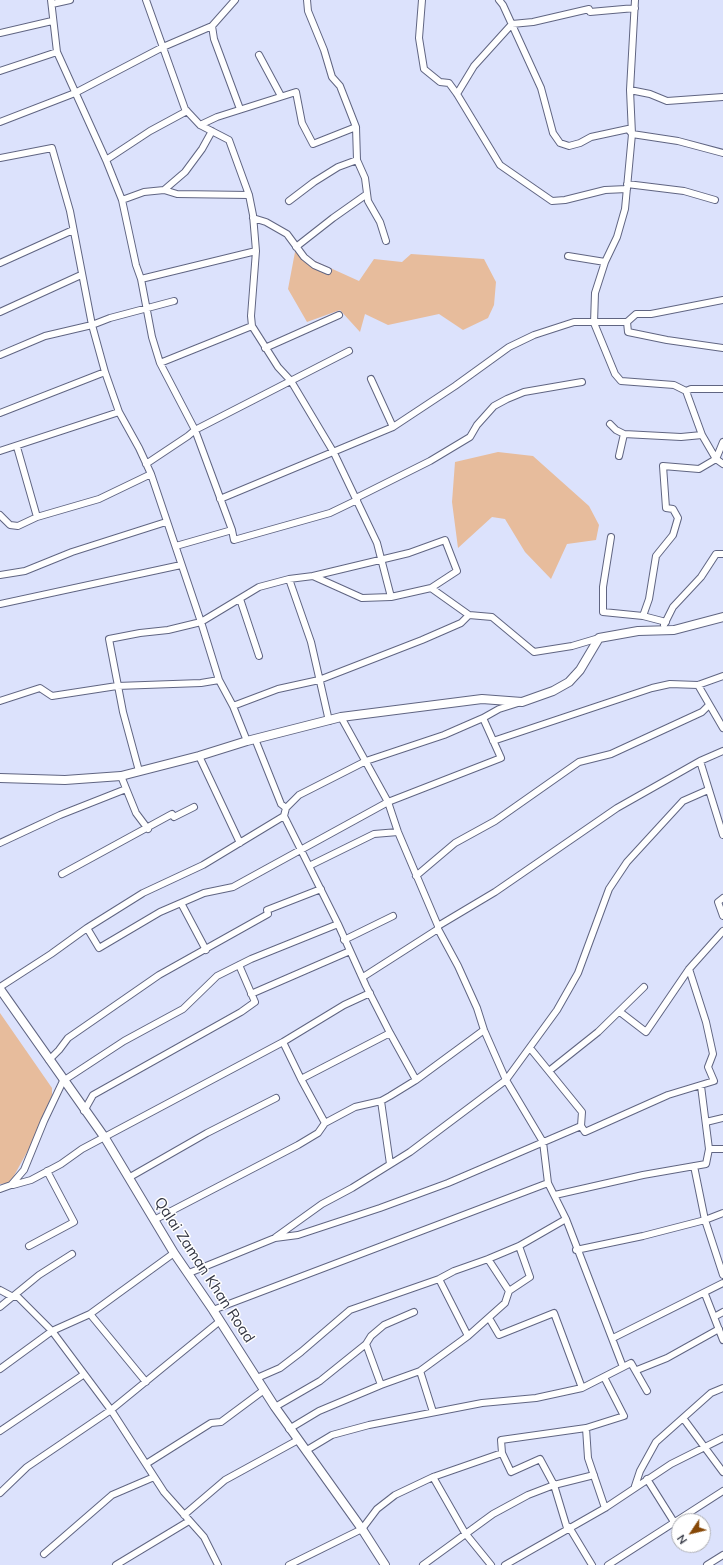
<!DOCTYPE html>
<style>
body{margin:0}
#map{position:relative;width:723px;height:1565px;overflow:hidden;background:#dce2fc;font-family:Mulish,sans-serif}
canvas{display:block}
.north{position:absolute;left:671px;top:1513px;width:40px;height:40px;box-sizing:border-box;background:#fff;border:1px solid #adaeb3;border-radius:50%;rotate:235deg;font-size:11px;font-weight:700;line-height:16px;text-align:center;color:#323542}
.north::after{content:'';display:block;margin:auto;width:14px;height:18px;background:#864807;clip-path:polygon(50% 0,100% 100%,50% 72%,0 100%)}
</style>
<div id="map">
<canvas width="723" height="1565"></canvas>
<div class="north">N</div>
</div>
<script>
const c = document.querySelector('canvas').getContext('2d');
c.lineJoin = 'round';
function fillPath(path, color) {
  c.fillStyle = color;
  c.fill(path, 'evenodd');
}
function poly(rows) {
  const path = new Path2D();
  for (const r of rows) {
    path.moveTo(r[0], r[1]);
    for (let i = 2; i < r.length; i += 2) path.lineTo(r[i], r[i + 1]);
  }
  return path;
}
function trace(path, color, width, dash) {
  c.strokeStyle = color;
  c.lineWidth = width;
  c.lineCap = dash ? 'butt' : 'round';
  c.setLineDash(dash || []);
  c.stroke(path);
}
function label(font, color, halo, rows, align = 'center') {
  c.font = font + ' Mulish,sans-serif';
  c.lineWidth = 3;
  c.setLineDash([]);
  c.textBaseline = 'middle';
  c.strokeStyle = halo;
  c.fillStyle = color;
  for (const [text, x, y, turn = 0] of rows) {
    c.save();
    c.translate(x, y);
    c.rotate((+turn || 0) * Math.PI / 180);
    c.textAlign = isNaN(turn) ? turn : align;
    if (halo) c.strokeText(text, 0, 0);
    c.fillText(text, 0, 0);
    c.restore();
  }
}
const green = poly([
 [295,252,359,281,374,259,402,262,411,254,484,259,496,282,494,305,488,318,463,330,439,314,388,325,365,314,360,332,340,310,307,322,288,289],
 [498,452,533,456,589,506,599,525,596,540,567,544,551,579,525,552,505,519,492,517,458,548,452,502,455,462],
 [0,1013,52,1088,52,1095,32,1143,10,1183,0,1184]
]);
const minor = poly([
 [51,0,57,52,106,160,122,200,136,265,141,279,152,337,160,363,195,430,232,530,176,546],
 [146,0,185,109,200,125,229,140,249,195,253,215,256,251,251,316,252,326,278,367,291,381,334,453,377,543,391,597],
 [235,0,212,26,214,39,240,109],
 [307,0,308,11,324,50,332,77,340,86,356,127,357,160,365,178,368,201,380,222,386,241],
 [422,0,419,38,424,69,440,82,449,83,457,94,500,165,552,201,565,200,605,190,627,189],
 [499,0,503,5,541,88,553,133,560,143,569,146,580,143,591,137,628,129,632,134,678,141,723,153],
 [635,0,630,90,632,134,625,209,617,237,605,262,595,293,594,323,615,374,621,381,674,385,686,391,702,435,716,459,723,464],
 [52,4,70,0],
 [0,33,52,21],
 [259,55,281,96],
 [0,71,57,52],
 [630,90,650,94,667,101,723,97],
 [457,94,474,66,512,24,533,22,589,9,590,12,635,8],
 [0,122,75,93,163,47,212,26],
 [200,125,217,117,296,92,302,123,313,144,356,127],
 [0,158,52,148,70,211,92,325,105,372,119,412,139,448,151,474,201,622,219,680,233,706,247,741],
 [106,160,150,131,187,111],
 [627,184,684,191,715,200],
 [164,190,185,172,202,149,212,131],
 [122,200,144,192,164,190,177,194,249,195],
 [289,201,314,182,338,167,357,160],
 [253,218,266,222,287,234,304,257,314,265,328,271],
 [296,247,333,218,367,194],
 [568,256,605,262],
 [0,263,73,230],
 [141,279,256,251],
 [0,312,81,275],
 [627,322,628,332,667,340,723,348],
 [265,348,339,315],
 [0,355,45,336,92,325,110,318,174,301],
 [160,363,252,326],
 [371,379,393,427],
 [686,391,691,389,723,389],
 [0,413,105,372],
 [610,424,616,430,624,434,681,437,702,435],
 [17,447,37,517],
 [0,451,119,412],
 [619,456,624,434],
 [146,464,188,436,195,430,349,351],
 [356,498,430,461,470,437,477,425,494,406,507,399,524,392,582,382],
 [220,499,393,427,455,386,509,347,534,335,574,322,627,322,636,314,651,314,723,300],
 [0,515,10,525,18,526,37,517,99,499,151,474],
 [232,530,234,540,330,513,357,500],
 [611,537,603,587,603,612,643,616,666,622],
 [0,575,25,571,72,552,166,522],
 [313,576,409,553,445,540,457,571,431,588],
 [289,579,311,642,329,721],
 [240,599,259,656],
 [0,604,181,565],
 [643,616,649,599,656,556,673,535,678,518,673,509,666,508,663,466,699,469,716,459,723,442],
 [664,625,673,607,701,577,716,554,723,554],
 [698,685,723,728],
 [0,701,40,688,52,696,117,686,201,683,219,680],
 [233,706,278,689,319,680,422,640,461,623,469,615],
 [341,717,388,802,398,832,438,926,438,929,458,966,477,1008,484,1030,506,1080,543,1142,548,1183,566,1219,623,1367],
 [255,739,281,804,286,808],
 [493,741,652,688,670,684,698,685,723,676],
 [199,756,240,843],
 [700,761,723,835],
 [139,771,123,712,109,639,140,633,168,630,201,622,259,587,289,579,313,576,362,598,391,597,431,588,469,615,492,617,534,652,572,646,599,638],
 [121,776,136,813,148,829],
 [284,816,338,924,366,986,390,1033,416,1080],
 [0,843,60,815,126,789],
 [309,866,374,834,398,832],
 [62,874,172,814,174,817,194,807],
 [416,876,455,843,495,821,579,762,611,754,702,712,709,705],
 [723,898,718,902,723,916],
 [181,903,206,950],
 [438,926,495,892,617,808,700,761,723,751],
 [87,928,99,948,160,912,204,893,233,887,388,802,501,758,483,718],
 [344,940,393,916],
 [363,977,438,929],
 [0,987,51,954,87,928,143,893,203,865,284,816,286,808,299,795,366,761,444,735,483,718,499,709,518,703],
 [251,994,350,951],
 [620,1012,646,1032,689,969,723,931],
 [283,1042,301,1079,325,1123],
 [530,1048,582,1112,581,1126],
 [49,1060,59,1050,68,1038,159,975,268,914,267,910,321,889],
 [549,1071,598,1032,644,987],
 [301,1079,390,1033],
 [381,1101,390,1164],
 [84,1111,93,1095,241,1012,255,1002,239,965],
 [706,1122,723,1118],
 [709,1149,723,1149],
 [694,1166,705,1220,723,1275],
 [130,1177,207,1133,276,1098],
 [13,1185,31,1180,61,1164,82,1149,283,1042,344,1005,370,993],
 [0,1189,11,1185,24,1170,44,1121,63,1081,124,1041,183,1009,217,976,251,959,338,924],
 [555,1195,643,1175,706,1164,709,1149,701,1086],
 [154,1220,298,1145,318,1133,325,1123,355,1107,381,1101,390,1096,416,1080,484,1030],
 [276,1237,322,1204,352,1188,410,1152,506,1080,557,1010,578,973,609,889,627,862,683,801,708,790],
 [29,1246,74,1222,47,1171],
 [576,1250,643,1236,705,1220,723,1213],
 [488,1259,509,1291],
 [189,1273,275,1238,298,1235,380,1208,448,1183,581,1126,585,1132,668,1095,714,1081,708,1067,713,1054,706,1022,689,969],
 [439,1279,468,1336],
 [0,1290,13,1297,18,1297,52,1331,111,1410,164,1492,204,1537,218,1565],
 [705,1294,723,1340],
 [0,1307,39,1275,72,1254],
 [213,1310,548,1183],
 [90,1314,146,1382],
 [714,1317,723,1312],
 [489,1318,499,1335,554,1313,582,1388],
 [613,1338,723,1283],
 [366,1344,381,1385],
 [0,1369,52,1331,90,1314,174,1253],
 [637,1370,667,1358,719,1329],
 [420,1371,433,1412],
 [257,1378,280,1368,301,1352,350,1310,439,1279,454,1271,488,1259,519,1246,566,1219],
 [275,1407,320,1381,366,1344,371,1336,384,1325,414,1312],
 [683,1418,723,1472],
 [586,1428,588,1458,605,1508],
 [289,1429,319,1411,381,1385,420,1371,468,1336,505,1303,509,1291,530,1277,519,1246],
 [0,1431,83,1375],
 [307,1450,332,1435,369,1425,482,1403,536,1398,582,1388,631,1363,647,1391],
 [146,1464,211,1423,221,1422,264,1390],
 [433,1477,465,1533,491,1565],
 [647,1479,674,1522],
 [635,1486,640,1471,656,1442,711,1393,723,1388],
 [0,1493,27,1467,111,1410,220,1321],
 [184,1515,225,1480,298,1440],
 [569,1527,592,1565],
 [567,1528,554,1485,540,1459,511,1472,502,1453,501,1440,586,1428,624,1416,604,1377],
 [44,1554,112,1495,154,1477],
 [116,1565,189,1521],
 [289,1565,362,1529,377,1509,395,1495,433,1477,502,1453],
 [423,1565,493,1514,528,1495,554,1485,594,1475],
 [505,1565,605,1508,671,1464,723,1438],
 [608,1565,723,1491],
 [707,1565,723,1555]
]);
const tertiary = poly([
 [0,778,65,780,121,776,199,756,247,741,341,717,482,699,522,702,553,691,569,682,580,670,599,638,638,631,674,630,723,617],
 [0,989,105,1138,174,1253,213,1310,275,1407,362,1529,385,1565]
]);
const streetNames = [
 ["Qalai Zaman Khan Road",204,1270,57]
];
fillPath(green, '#e7bc9c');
trace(minor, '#606582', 8);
trace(tertiary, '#606582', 10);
trace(minor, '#fff', 6);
trace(tertiary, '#fff', 8);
label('15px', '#323542', '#fff', streetNames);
</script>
